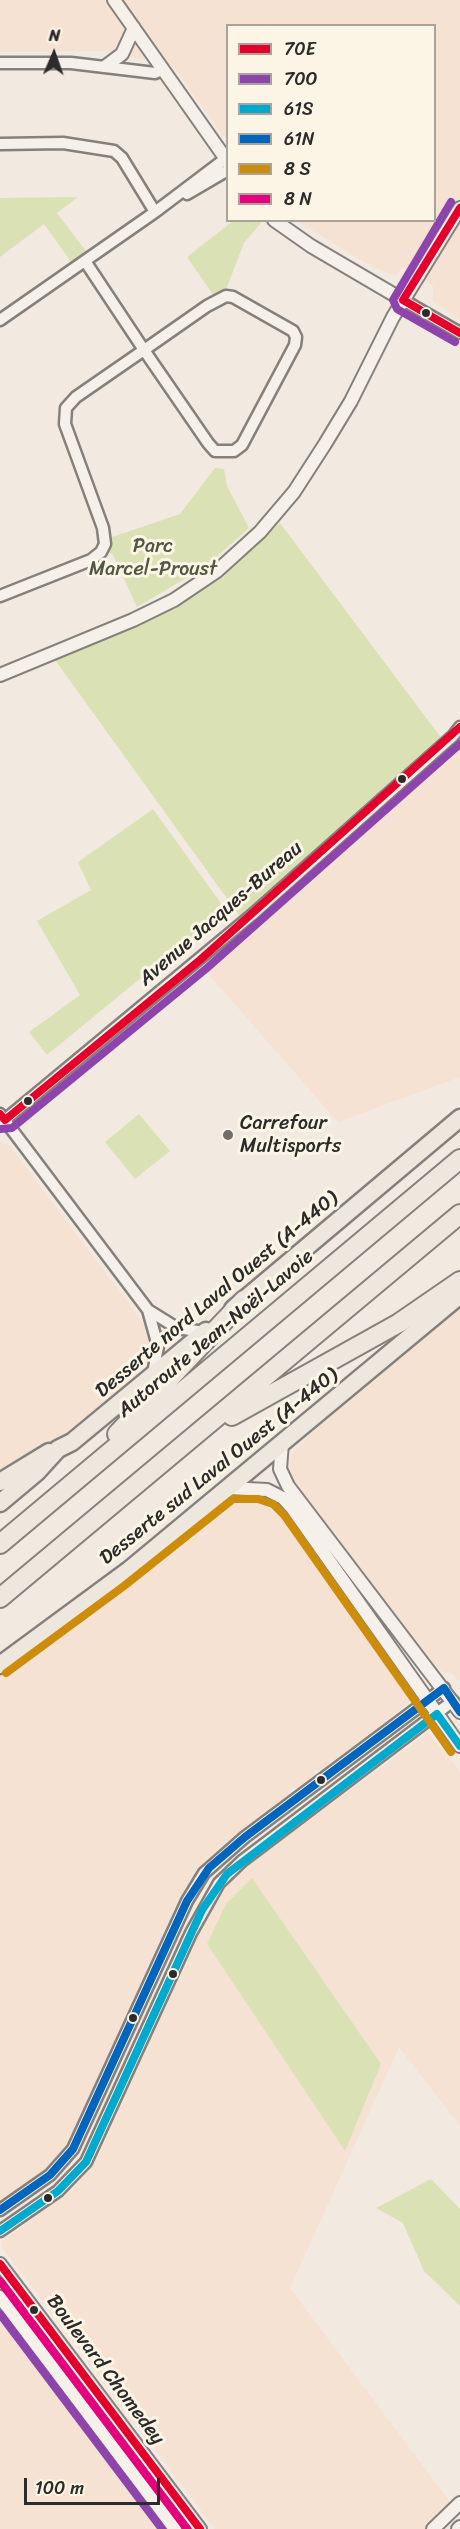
<!DOCTYPE html>
<meta charset="utf-8">
<style>
body{margin:0}
#map{position:relative;width:460px;height:2529px;overflow:hidden;background:#f2e9e0;font-family:Sriracha,sans-serif}
canvas{display:block}
.legend{position:absolute;left:226px;top:24px;width:210px;height:198px;box-sizing:border-box;background:#fcf5e5;border:2px solid #a8a49b;margin:0;padding:8px 10px;list-style:none;font-size:18px;color:#2b2b2b}
.legend li{display:flex;align-items:center;gap:12px;height:30px}
.legend b{width:30px;border:2px solid #a8a49b}
.north{position:absolute;left:24px;top:24px;width:60px;height:60px;-webkit-text-stroke:4px #fcf5e5;paint-order:stroke;rotate:2deg;font-size:16px;font-weight:700;line-height:24px;text-align:center;color:#2b2b2b}
.north::after{content:'';display:block;margin:auto;width:21px;height:27px;background:#2b2b2b;clip-path:polygon(50% 0,100% 100%,50% 72%,0 100%)}
.scale{position:absolute;left:24px;top:2478px;width:136px;height:27px;box-sizing:border-box;border:3px solid #2b2b2b;border-top:0;padding-left:8px;font-size:18px;line-height:21px;white-space:nowrap;color:#2b2b2b;-webkit-text-stroke:4px #fcf5e5;paint-order:stroke}
</style>
<div id="map">
<canvas width="460" height="2529"></canvas>
<ul class="legend">
<li><b style="height:8px;background:#e4002b"></b>70E</li>
<li><b style="height:8px;background:#8e44ad"></b>70O</li>
<li><b style="height:8px;background:#00a9ce"></b>61S</li>
<li><b style="height:8px;background:#0065bd"></b>61N</li>
<li><b style="height:8px;background:#ce8d09"></b>8 S</li>
<li><b style="height:8px;background:#e5007d"></b>8 N</li>
</ul>
<div class="north">N</div>
<div class="scale">100 m</div>
</div>
<script>
const c = document.querySelector('canvas').getContext('2d');
c.lineJoin = 'round';
function fillPath(path, color) {
  c.fillStyle = color;
  c.fill(path, 'evenodd');
}
function poly(rows) {
  const path = new Path2D();
  for (const r of rows) {
    path.moveTo(r[0], r[1]);
    for (let i = 2; i < r.length; i += 2) path.lineTo(r[i], r[i + 1]);
  }
  return path;
}
function trace(path, color, width, dash) {
  c.strokeStyle = color;
  c.lineWidth = width;
  c.lineCap = dash ? 'butt' : 'round';
  c.setLineDash(dash || []);
  c.stroke(path);
}
function label(font, color, halo, rows, align = 'center') {
  c.font = font + ' Sriracha,sans-serif';
  c.lineWidth = 6;
  c.setLineDash([]);
  c.textBaseline = 'middle';
  c.strokeStyle = halo;
  c.fillStyle = color;
  for (const [text, x, y, turn = 0] of rows) {
    c.save();
    c.translate(x, y);
    c.rotate((+turn || 0) * Math.PI / 180);
    c.textAlign = isNaN(turn) ? turn : align;
    if (halo) c.strokeText(text, 0, 0);
    c.fillText(text, 0, 0);
    c.restore();
  }
}
const built = poly([
 [0,0,460,0,460,320,433,301,433,286,403,267,395,276,371,266,297,221,434,220,434,26,228,26,227,141,172,65,101,51,0,52],
 [460,747,460,1077,338,1122,203,968,447,762],
 [2,1142,10,1146,135,1312,147,1329,150,1345,147,1360,135,1378,41,1452,0,1478,0,1143],
 [460,1308,460,1682,452,1673,443,1672,435,1667,369,1581,328,1533,289,1479,286,1471,292,1454,314,1431],
 [244,1494,262,1494,279,1502,411,1684,411,1699,388,1720,320,1771,318,1769,314,1772,316,1774,296,1789,294,1787,288,1791,290,1794,217,1849,198,1868,177,1903,68,2142,48,2167,0,2201,0,1677,106,1600,229,1500],
 [428,1733,460,1771,460,2126,399,2047,290,2288,450,2502,425,2529,215,2529,1,2246,2,2241,72,2190,97,2159,206,1918,228,1884,264,1853],
 [0,2316,87,2431,161,2529,0,2529]
]);
const green = poly([
 [78,197,57,213,86,251,71,262,44,224,0,257,0,198],
 [233,221,259,221,261,223,244,243,225,292,214,296,187,257],
 [215,468,224,469,227,486,249,528,205,567,137,607,113,555,108,552,112,537,180,514],
 [280,523,442,739,241,918,55,660,173,608,222,578],
 [153,809,225,909,47,1055,29,1032,80,995,37,921,91,890,78,862],
 [139,1114,170,1151,135,1179,105,1142],
 [252,1878,381,2064,345,2151,207,1944,226,1904],
 [431,2179,460,2209,460,2306,424,2271,403,2223,376,2208]
]);
const minor = poly([
 [0,63,71,63,155,73,162,70],
 [0,144,63,143,114,151,122,158,155,212],
 [187,194,228,170],
 [403,300,460,333],
 [0,320,155,212,225,159],
 [0,596,91,560,101,552,105,544,103,528,65,424,66,408,76,397,144,350,207,306,226,296,233,297,293,331,296,337,295,345,242,445,234,451,215,451,208,443,144,350,85,261],
 [0,1114,148,1310,177,1328,204,1332],
 [0,1124,252,915,453,736,460,727],
 [148,1310,158,1346,153,1374],
 [0,2210,50,2175,73,2149,187,1901,204,1873,245,1837,444,1688],
 [0,2231,58,2191,86,2162,191,1933,219,1883,242,1861,453,1701]
]);
const tertiary = poly([
 [114,0,228,162],
 [106,66,122,54,134,28],
 [274,220,311,246,403,300],
 [0,675,133,620,174,600,217,571,260,532,294,492,325,444,351,401,393,317,460,208],
 [282,1443,280,1469,288,1486,460,1712],
 [229,1488,267,1490,283,1498,292,1508,460,1746],
 [0,2264,200,2529],
 [0,2297,175,2529],
 [433,2529,460,2503],
 [458,2529,460,2527]
]);
const primary = poly([
 [233,1309,460,1118],
 [0,1482,49,1452],
 [0,1503,37,1472,58,1449,72,1442,206,1331],
 [0,1665,129,1570,460,1295]
]);
const motorway = poly([
 [232,1416,399,1323,460,1281],
 [117,1434,244,1300],
 [0,1544,460,1159],
 [0,1598,460,1214]
]);
const bus1 = poly([
 [460,208,403,300,460,333],
 [0,1114,5,1120,200,960,460,727],
 [0,2264,200,2529]
]);
const bus2 = poly([
 [451,202,393,300,397,309,455,342],
 [0,1129,12,1128,207,968,460,744],
 [0,2314,162,2529]
]);
const bus3 = poly([
 [0,2231,58,2191,86,2162,202,1910,227,1874,437,1714,460,1746]
]);
const bus4 = poly([
 [0,2210,50,2175,73,2149,187,1901,209,1868,245,1837,444,1688,460,1712]
]);
const bus5 = poly([
 [6,1673,124,1586,233,1499,258,1499,273,1504,284,1515,451,1752]
]);
const bus6 = poly([
 [0,2281,187,2529]
]);
const markers = [
 [426,313,5,"#2b2b2b"],
 [402,779,5,"#2b2b2b"],
 [28,1101,5,"#2b2b2b"],
 [228,1135,6,"#716e6a"],
 [321,1780,5,"#2b2b2b"],
 [173,1974,5,"#2b2b2b"],
 [133,2018,5,"#2b2b2b"],
 [48,2198,5,"#2b2b2b"],
 [34,2310,5,"#2b2b2b"]
];
const parkNames = [
 ["Parc",153,547],
 ["Marcel-Proust",153,570]
];
const streetNames = [
 ["Avenue Jacques-Bureau",221,914,-41],
 ["Desserte nord Laval Ouest (A-440)",217,1295,-40],
 ["Autoroute Jean-Noël-Lavoie",216,1334,-40],
 ["Desserte sud Laval Ouest (A-440)",219,1467,-39],
 ["Boulevard Chomedey",105,2370,53]
];
const poiNames = [
 ["Carrefour",240,1124],
 ["Multisports",240,1147]
];
fillPath(built, '#f5e2d3');
fillPath(green, '#dae2b5');
trace(minor, '#85807c', 15);
trace(tertiary, '#85807c', 16);
trace(primary, '#85807c', 21);
trace(motorway, '#85807c', 22);
trace(minor, '#f5f1ea', 10);
trace(tertiary, '#f5f1ea', 12);
trace(primary, '#eee7dd', 16);
trace(motorway, '#eee7dd', 18);
trace(bus1, '#e4002b', 8);
trace(bus2, '#8e44ad', 8);
trace(bus3, '#00a9ce', 8);
trace(bus4, '#0065bd', 8);
trace(bus5, '#ce8d09', 8);
trace(bus6, '#e5007d', 8);
for (const [x, y, r, color] of markers) {
  const dot = new Path2D();
  dot.arc(x, y, r, 0, 2 * Math.PI);
  c.fillStyle = color;
  c.fill(dot);
  trace(dot, '#fcf5e5', 2);
}
label('20px', '#525745', '#fcf5e5', parkNames);
label('20px', '#2b2b2b', '#fcf5e5', streetNames);
label('20px', '#2b2b2b', '#fcf5e5', poiNames, 'left');
</script>
